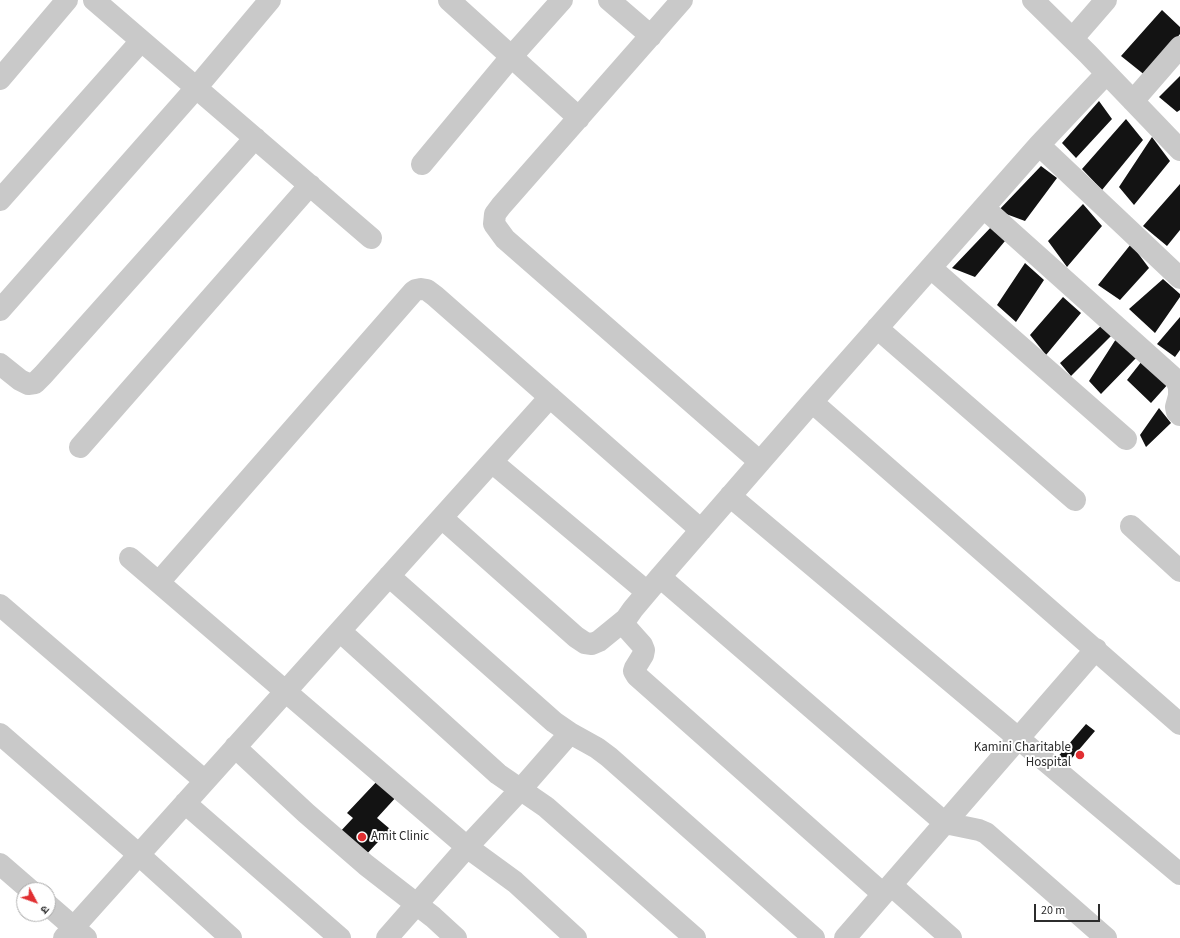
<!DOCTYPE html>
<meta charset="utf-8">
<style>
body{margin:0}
#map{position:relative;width:1180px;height:938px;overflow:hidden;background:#fff;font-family:"Source Sans 3","Noto Sans Devanagari",sans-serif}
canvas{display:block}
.north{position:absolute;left:16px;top:882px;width:40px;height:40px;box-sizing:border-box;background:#fff;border:1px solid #ababab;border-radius:50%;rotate:131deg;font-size:11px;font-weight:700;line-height:16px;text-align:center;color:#2c2c2c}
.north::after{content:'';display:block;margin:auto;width:14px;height:18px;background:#e12f32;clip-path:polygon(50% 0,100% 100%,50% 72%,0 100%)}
.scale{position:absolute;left:1034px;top:904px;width:66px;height:18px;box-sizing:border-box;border:2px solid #2c2c2c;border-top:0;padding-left:5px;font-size:12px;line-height:14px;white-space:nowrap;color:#2c2c2c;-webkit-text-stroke:3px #fff;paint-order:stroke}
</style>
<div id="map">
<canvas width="1180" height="938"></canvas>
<div class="north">उ</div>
<div class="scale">20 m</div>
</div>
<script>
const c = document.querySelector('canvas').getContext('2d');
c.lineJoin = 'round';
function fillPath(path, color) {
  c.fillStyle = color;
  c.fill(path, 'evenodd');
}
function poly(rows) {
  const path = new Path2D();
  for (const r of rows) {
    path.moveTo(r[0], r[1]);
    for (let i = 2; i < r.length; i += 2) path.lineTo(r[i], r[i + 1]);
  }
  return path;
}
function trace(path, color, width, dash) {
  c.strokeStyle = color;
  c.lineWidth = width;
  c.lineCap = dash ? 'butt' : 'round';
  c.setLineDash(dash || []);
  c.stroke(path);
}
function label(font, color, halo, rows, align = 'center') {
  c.font = font + ' "Source Sans 3",sans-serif';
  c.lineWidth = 4;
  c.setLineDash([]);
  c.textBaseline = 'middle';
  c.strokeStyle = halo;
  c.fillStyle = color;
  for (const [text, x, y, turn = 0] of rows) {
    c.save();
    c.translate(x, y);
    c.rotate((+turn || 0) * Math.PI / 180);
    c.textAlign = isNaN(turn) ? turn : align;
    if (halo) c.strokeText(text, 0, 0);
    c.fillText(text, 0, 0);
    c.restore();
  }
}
const building = poly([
 [1162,10,1180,27,1180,34,1146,76,1121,56],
 [1180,76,1180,110,1177,112,1159,97],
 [1099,101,1112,119,1076,158,1062,143],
 [1126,119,1143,140,1102,190,1082,169],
 [1152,137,1170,161,1134,205,1119,187],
 [1041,166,1057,178,1025,221,998,211],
 [1180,184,1180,230,1167,246,1143,226],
 [1083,204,1102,226,1067,267,1048,241],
 [994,224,1005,241,975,277,952,268],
 [1131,244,1149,268,1120,300,1098,285],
 [1025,263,1044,280,1016,322,997,305],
 [1163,279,1180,294,1180,297,1155,333,1129,309],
 [1063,297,1081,313,1046,355,1030,335],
 [1180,317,1180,350,1175,357,1157,344],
 [1102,325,1111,336,1071,376,1060,363],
 [1116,339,1137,357,1101,394,1089,381],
 [1142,361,1169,383,1151,403,1127,380],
 [1159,408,1171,423,1146,447,1140,435],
 [1086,724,1095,731,1065,766,1056,759],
 [380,778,398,795,377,818,390,829,364,857,338,834,353,818,347,813]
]);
const minor = poly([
 [94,0,371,238],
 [449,0,579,118],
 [609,0,651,36],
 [682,0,501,206,495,214,494,224,505,239,760,462],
 [1033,0,1088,54,1180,150],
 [1073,38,1106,0],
 [0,79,67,0],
 [1133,101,1180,47],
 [1039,145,1180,278],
 [422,164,511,57,562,0],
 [0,200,141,41],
 [984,208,1176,380,1179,387,1179,396,1176,407,1177,412,1180,415],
 [931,268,1126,439],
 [0,310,196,88,270,0],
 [877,328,1075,500],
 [0,364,20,380,28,384,35,383,43,375,255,138],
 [812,402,1180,724],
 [80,447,310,185],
 [492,462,647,592],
 [730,496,1180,874],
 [442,518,576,637,585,643,592,644,599,641,626,619],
 [1131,526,1180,571],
 [130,558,467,847,515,882,576,938],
 [389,576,554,722,570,733,597,748,609,757,814,938],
 [660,577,945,823,979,830,986,833,1106,938],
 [159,582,413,292,416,290,421,289,427,290,435,296,701,530],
 [0,605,205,781],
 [340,631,498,774,546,807,695,938],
 [0,734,138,854,231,938],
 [235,747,306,813,366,865,433,917,456,938],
 [185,803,340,938],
 [0,864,30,890],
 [891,885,951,938],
 [883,894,637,676,634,671,635,668,643,655,644,650,642,645,625,626,626,619,633,609,660,577,812,402,1039,145,1106,74],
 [48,905,86,938],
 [64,938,550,397],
 [387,938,467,847,521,789,570,733],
 [845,938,1096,649]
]);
const markers = [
 [1080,755,5,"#e12f32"],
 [362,837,5,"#e12f32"]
];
const poiNames = [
 ["Kamini Charitable",1071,748],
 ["Hospital",1071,763],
 ["Amit Clinic",371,837,"left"]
];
fillPath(building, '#131313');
trace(minor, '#c9c9c9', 22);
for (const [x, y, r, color] of markers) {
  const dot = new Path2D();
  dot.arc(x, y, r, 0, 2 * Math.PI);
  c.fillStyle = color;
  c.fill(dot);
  trace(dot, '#fff', 1.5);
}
label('13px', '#2c2c2c', '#fff', poiNames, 'right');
</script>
